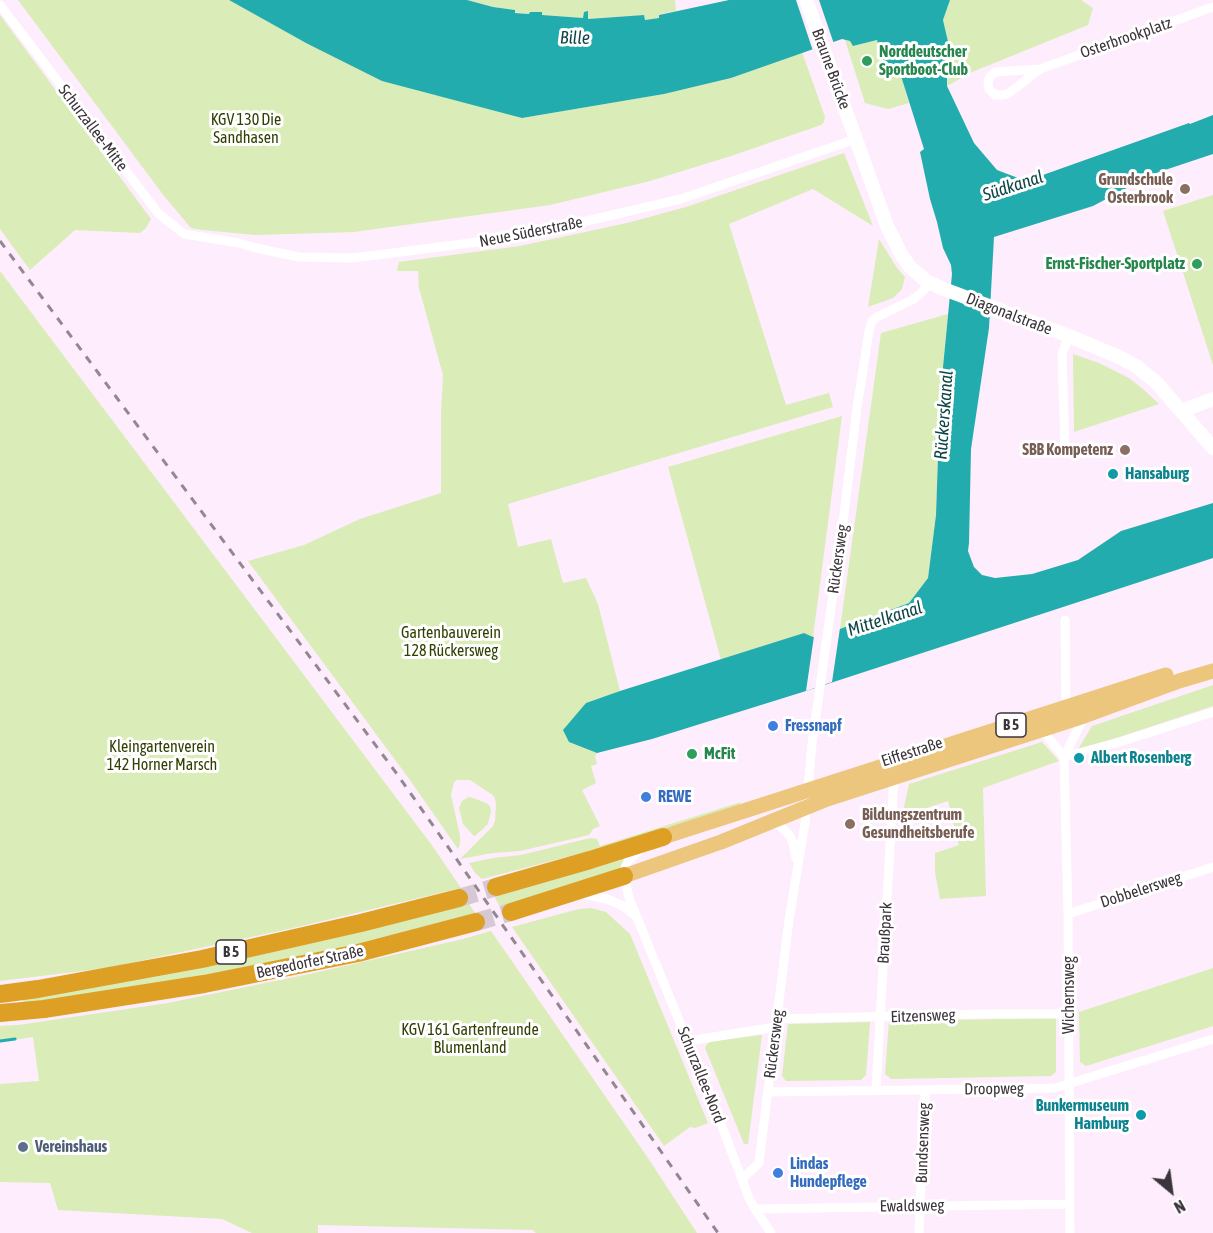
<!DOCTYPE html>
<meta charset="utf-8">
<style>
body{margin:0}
#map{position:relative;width:1213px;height:1233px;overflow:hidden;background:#feedfc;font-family:"Asap Condensed",sans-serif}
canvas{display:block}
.north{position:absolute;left:1141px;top:1161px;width:60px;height:60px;-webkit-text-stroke:4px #fff;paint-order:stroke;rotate:151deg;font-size:16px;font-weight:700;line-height:24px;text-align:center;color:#3c343b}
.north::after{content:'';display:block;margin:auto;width:21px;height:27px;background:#3c343b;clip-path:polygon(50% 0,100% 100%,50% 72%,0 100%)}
</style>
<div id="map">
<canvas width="1213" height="1233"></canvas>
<div class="north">N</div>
</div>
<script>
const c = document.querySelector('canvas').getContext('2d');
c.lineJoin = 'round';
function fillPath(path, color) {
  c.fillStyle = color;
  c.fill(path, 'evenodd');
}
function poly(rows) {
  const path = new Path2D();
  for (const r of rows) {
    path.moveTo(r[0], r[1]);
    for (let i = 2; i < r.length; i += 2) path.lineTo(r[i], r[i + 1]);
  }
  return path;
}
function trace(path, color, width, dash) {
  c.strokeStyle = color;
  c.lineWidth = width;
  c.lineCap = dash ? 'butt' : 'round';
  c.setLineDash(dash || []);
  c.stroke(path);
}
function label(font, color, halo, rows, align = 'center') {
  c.font = font + ' "Asap Condensed",sans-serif';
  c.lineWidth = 6;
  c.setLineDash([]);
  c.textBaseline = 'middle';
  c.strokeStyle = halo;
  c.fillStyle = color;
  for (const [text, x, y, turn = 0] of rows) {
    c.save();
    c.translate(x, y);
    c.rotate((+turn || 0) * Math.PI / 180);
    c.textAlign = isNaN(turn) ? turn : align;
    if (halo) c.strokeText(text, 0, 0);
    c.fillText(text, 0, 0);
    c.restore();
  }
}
const green = poly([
 [18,0,229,0,306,43,522,118,664,94,731,78,802,52,825,117,824,122,821,125,731,156,650,181,550,205,354,232,255,235,203,230,191,228,164,196],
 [467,0,675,0,676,11,660,14,659,18,645,20,644,15,588,19,588,12,583,18,541,15,530,12,529,14,514,12,514,10,493,7],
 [950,0,1081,0,1093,8,1088,25,972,72,947,86,948,73,953,63,943,20],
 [0,15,151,219,146,228,140,233,75,230,30,270,0,229],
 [845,40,850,41,854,46,877,40,888,78,901,75,909,103,888,109,865,103],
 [844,153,873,226,813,189,729,224,786,405,829,393,833,407,508,504,518,547,551,539,563,583,586,578,598,604,620,691,586,703,569,742,597,753,595,757,597,764,591,766,596,783,582,790,600,826,593,829,589,835,520,851,493,853,460,859,493,826,495,821,496,803,494,796,470,780,457,780,454,782,451,795,460,836,460,844,458,849,407,776,248,561,304,545,360,519,441,493,441,414,443,375,419,288,418,271,397,271,399,262,520,246,627,223,686,207],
 [1213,195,1213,365,1163,211],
 [879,239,897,268,905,277,902,289,893,298,868,307],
 [0,271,431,844,461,888,293,928,107,968,0,981],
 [948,314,940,398,936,515,928,578,909,603,840,629,881,333],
 [1073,354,1099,363,1129,378,1144,390,1159,404,1074,432],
 [842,416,813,637,804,633,721,660,668,467],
 [1213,685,1213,706,1077,751,1092,726],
 [1042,742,1059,761,983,788,986,896,940,899,935,872,935,853,959,845,948,801,902,816,909,784],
 [469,797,473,798,486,803,490,806,491,811,488,824,475,836,474,836,463,824,459,808,462,801],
 [741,802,738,806,672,828,671,826,600,850,582,853,482,879,475,873,469,863,493,858,521,855,590,838,597,839,600,846],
 [628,856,621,865,620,870,501,908,493,895],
 [467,901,476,914,415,931,229,973,24,1004,22,998,396,921],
 [591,908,606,912,630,934,708,1123,695,1128,690,1127,664,1146,512,927,579,909],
 [491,931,650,1161,697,1233,536,1233,533,1230,318,1225,318,1233,252,1233,222,1219,58,1210,50,1183,0,1182,0,1084,39,1081,33,1037,0,1042,0,1026,18,1025,168,1003,314,973,463,939],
 [1213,968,1213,1026,1086,1066,1080,1062,1079,1012],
 [1056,1018,1056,1072,1051,1076,891,1079,885,1074,889,1021],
 [870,1022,866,1075,861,1080,786,1081,782,1076,788,1024],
 [762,1035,748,1144,744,1144,705,1048,707,1044,712,1041]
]);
const water = poly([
 [229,0,467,0,493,7,515,10,515,13,529,14,530,12,542,12,542,15,583,18,584,12,588,11,588,19,644,15,645,20,659,18,659,15,729,0,950,0,943,20,953,63,947,72,947,86,974,143,997,170,1026,181,1189,123,1190,124,1213,115,1213,154,1153,174,1093,206,994,237,989,328,971,449,969,543,968,551,974,567,982,575,995,578,1032,574,1078,560,1121,531,1213,503,1213,558,806,691,652,739,597,753,569,742,563,730,586,703,620,691,804,633,813,637,840,629,909,603,928,578,936,515,940,398,952,274,951,265,943,248,937,222,930,199,920,152,924,149,901,76,888,78,877,40,853,46,850,41,842,39,731,78,664,94,522,118,382,81,306,43]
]);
const pier = poly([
 [796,0,819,0,834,44,813,51],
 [840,628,832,682,806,691,814,636]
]);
const stream = poly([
 [0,1041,15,1039]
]);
const highwayTunnel = poly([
 [459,898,496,887],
 [476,922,511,912]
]);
const street = poly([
 [0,5,158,213,184,234,239,243,256,248,299,257,352,258,385,254,493,240,561,227,681,199,856,139],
 [1040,69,1213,7],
 [1040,69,1009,93,1004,95,995,95,989,89,988,81,990,77,995,72,1040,69],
 [1065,449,1062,354,1069,336],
 [1065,620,1066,707],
 [1036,729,1047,736,1064,757],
 [1064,757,1123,741,1213,712],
 [769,823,779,825,790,836,793,843,796,858],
 [640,850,628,861,624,870,624,876,629,898,718,1116,749,1198,755,1209,771,1233],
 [582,894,607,899,621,905,635,915],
 [1068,914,1213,867],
 [777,1019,982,1014,1061,1014,1068,1012],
 [688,1041,776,1027],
 [876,1090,894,777],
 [768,1092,1055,1088,1213,1039],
 [742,1179,759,1163,789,920,805,823,812,744,820,687,843,522,857,408,869,331,872,321,877,317,912,300,919,295,930,283],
 [755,1209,1069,1204],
 [919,1233,925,1090],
 [1070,1233,1068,914,1064,757,1080,725,1084,716]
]);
const secondary = poly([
 [806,0,887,226,901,254,910,267,925,280,941,288,1069,336,1119,357,1136,366,1156,382,1213,448],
 [1181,411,1213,399]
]);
const primary = poly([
 [663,837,1166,675],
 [624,876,721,842,827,799,1084,716,1179,681,1213,671]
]);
const highway = poly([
 [496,887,590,860,663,837],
 [511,912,624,876],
 [0,994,38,989,202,959,361,923,459,898],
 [0,1013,44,1009,204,984,358,953,476,922]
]);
const rail = poly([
 [0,241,397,774,718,1233]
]);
const markers = [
 [867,61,6,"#2e9e5b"],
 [1185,189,6,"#8d6e63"],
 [1197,264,6,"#2e9e5b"],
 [1125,450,6,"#8d6e63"],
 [1113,474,6,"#0f9aa8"],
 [773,726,6,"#3f7fe0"],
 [692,754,6,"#2e9e5b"],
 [1079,758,6,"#0f9aa8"],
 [646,797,6,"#3f7fe0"],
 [850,824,6,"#8d6e63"],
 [1141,1115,6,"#0f9aa8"],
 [23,1147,6,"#5c6f8a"],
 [778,1173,6,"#3f7fe0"]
];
const shields = [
 [1011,725,30],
 [231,952,30]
];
const shieldNames = [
 ["B 5",1011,725],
 ["B 5",231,952]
];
const streetNames = [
 ["Osterbrookplatz",1126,38,-19],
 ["Braune Brücke",831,69,70],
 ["Schurzallee-Mitte",93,128,53],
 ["Neue Süderstraße",531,232,-11],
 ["Diagonalstraße",1009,314,21],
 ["Rückersweg",838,559,-82],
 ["Eiffestraße",912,752,-18],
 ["Dobbelersweg",1141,890,-18],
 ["Braußpark",885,933,-87],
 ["Bergedorfer Straße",310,962,-12],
 ["Wichernsweg",1069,995,-90],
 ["Eitzensweg",923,1016,-2],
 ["Rückersweg",774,1044,-83],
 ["Schurzallee-Nord",701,1075,68],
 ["Droopweg",994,1089,-1],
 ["Bundsensweg",923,1143,-88],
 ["Ewaldsweg",912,1206,-1]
];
const leisureNames = [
 ["Norddeutscher",879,52],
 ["Sportboot-Club",879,70],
 ["Ernst-Fischer-Sportplatz",1185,264,"right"],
 ["McFit",704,754]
];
const parkNames = [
 ["KGV 130 Die",246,120],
 ["Sandhasen",246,138],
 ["Gartenbauverein",451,633],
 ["128 Rückersweg",451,651],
 ["Kleingartenverein",162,747],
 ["142 Horner Marsch",162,765],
 ["KGV 161 Gartenfreunde",470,1030],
 ["Blumenland",470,1048]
];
const educationNames = [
 ["Grundschule",1173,180],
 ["Osterbrook",1173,198],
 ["SBB Kompetenz",1113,450],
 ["Bildungszentrum",862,815,"left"],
 ["Gesundheitsberufe",862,833,"left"]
];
const cultureNames = [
 ["Hansaburg",1125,474],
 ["Albert Rosenberg",1091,758],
 ["Bunkermuseum",1129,1106,"right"],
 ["Hamburg",1129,1124,"right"]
];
const shopNames = [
 ["Fressnapf",785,726],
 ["REWE",658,797],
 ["Lindas",790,1164],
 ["Hundepflege",790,1182]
];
const serviceNames = [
 ["Vereinshaus",35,1147]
];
const waterNames = [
 ["Bille",575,38,1],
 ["Südkanal",1013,186,-18],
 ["Rückerskanal",944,415,-86],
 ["Mittelkanal",885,619,-18]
];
fillPath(green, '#daecb7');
fillPath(water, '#23acad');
fillPath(pier, '#feedfc');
trace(stream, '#23acad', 3);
trace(highwayTunnel, '#d7c8d5', 18, [18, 9]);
trace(street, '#fff', 9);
trace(secondary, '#fff', 14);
trace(primary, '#ebc67c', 15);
trace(highway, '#dda025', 18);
trace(rail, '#938792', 3, [8, 8]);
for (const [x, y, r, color] of markers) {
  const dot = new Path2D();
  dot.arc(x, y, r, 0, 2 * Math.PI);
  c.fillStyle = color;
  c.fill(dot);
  trace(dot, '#fff', 2);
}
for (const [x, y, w] of shields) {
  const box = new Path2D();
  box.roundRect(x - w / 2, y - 12, w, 24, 4.5);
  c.fillStyle = '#fff';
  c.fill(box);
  trace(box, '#3c343b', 1.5);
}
label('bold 15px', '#3c343b', null, shieldNames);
label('16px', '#3c343b', '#fff', streetNames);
label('bold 16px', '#27864d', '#fff', leisureNames, 'left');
label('16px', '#314002', '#fff', parkNames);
label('bold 16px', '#785e54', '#fff', educationNames, 'right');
label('bold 16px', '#0d838f', '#fff', cultureNames, 'left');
label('bold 16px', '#366cbe', '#fff', shopNames, 'left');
label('bold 16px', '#4e5e75', '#fff', serviceNames, 'left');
label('italic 18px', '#0e4647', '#fff', waterNames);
</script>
